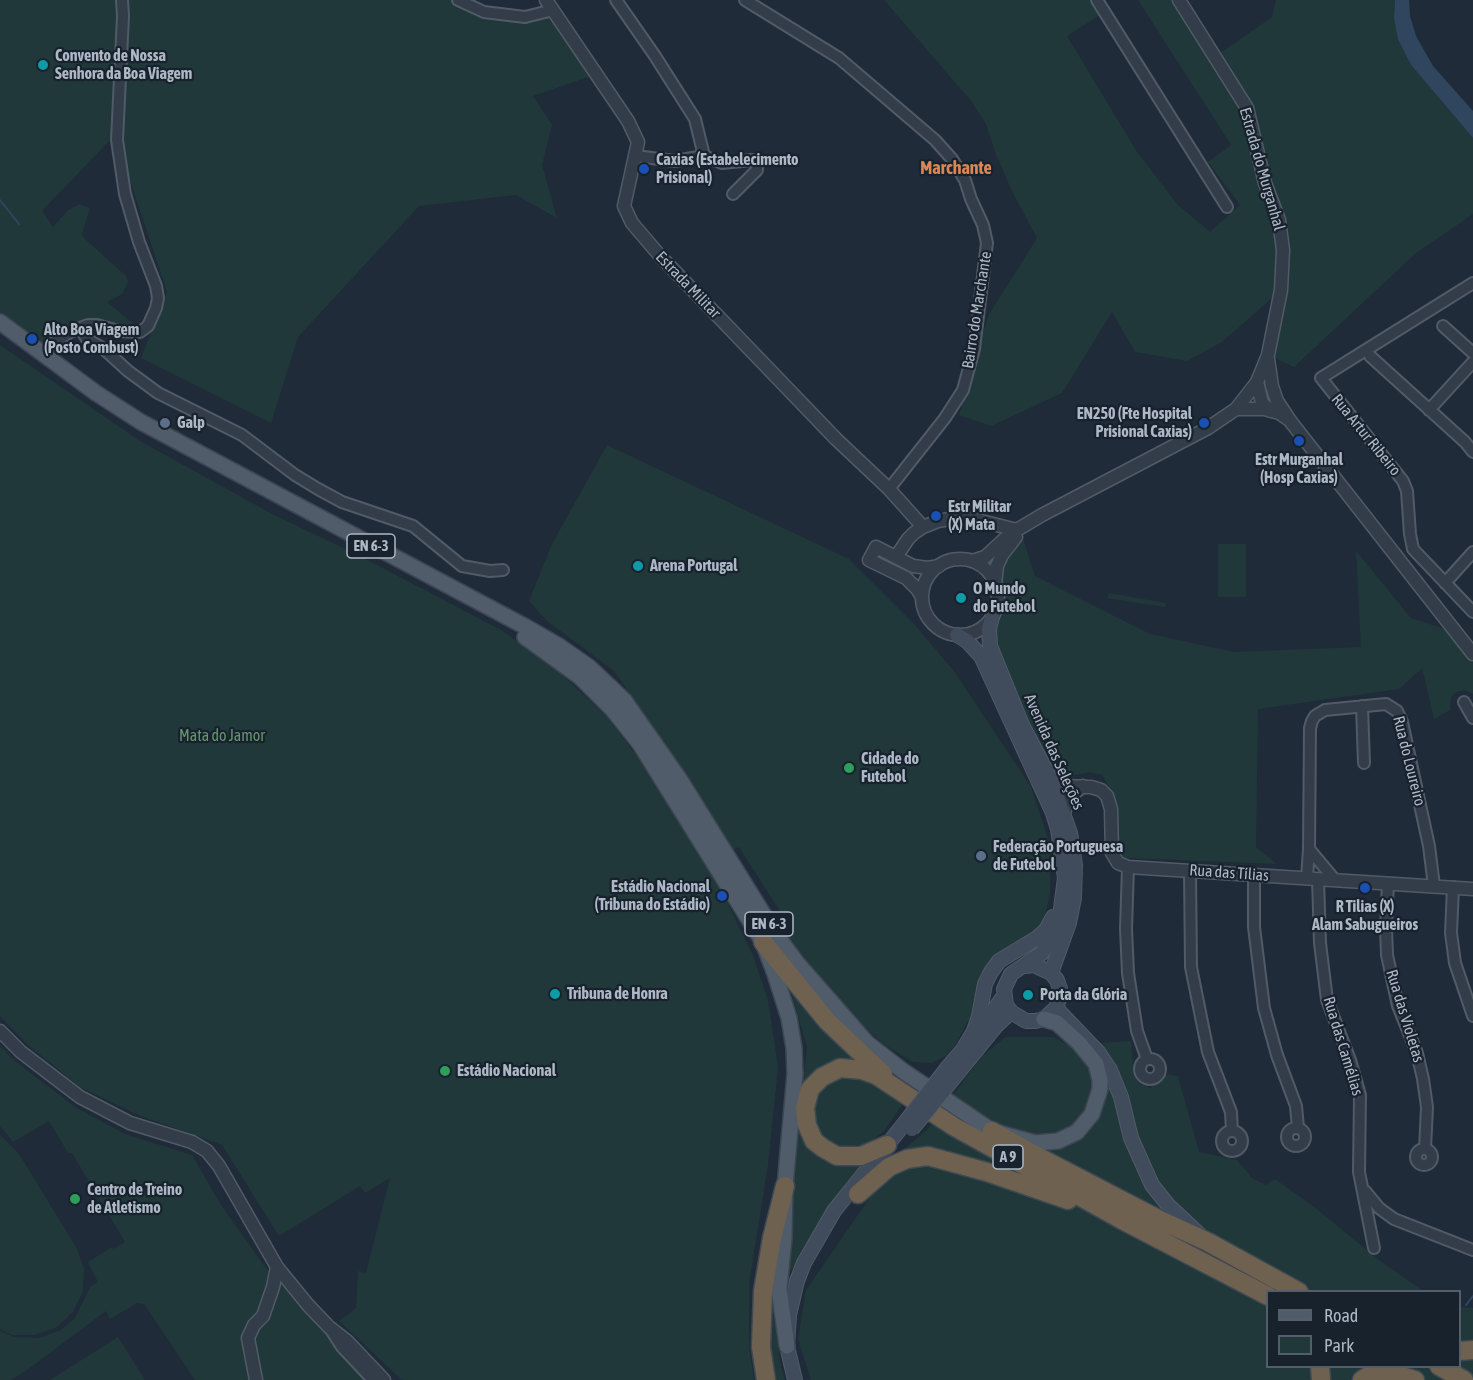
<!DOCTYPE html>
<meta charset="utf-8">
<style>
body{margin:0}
#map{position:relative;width:1473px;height:1380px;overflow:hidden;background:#1f2b38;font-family:"Asap Condensed",sans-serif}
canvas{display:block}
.legend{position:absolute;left:1266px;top:1290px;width:195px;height:78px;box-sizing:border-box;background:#18222d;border:2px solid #545e6a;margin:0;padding:8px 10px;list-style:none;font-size:18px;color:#adb8c6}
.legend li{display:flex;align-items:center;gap:12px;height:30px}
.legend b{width:30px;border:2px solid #545e6a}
</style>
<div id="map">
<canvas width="1473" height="1380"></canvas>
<ul class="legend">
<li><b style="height:8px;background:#505c69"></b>Road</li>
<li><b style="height:16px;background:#21383a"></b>Park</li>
</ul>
</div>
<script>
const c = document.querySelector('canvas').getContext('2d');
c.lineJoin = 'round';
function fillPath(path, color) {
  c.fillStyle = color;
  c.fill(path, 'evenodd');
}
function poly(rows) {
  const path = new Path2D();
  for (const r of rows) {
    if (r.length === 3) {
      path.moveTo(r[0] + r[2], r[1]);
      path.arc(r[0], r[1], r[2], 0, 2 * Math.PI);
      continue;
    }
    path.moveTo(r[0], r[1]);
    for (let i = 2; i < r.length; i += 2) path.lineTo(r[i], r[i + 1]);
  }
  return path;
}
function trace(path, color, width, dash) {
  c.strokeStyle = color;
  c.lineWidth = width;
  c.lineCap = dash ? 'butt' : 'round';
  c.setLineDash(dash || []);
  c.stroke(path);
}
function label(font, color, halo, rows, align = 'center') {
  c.font = font + ' "Asap Condensed",sans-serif';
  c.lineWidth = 4.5;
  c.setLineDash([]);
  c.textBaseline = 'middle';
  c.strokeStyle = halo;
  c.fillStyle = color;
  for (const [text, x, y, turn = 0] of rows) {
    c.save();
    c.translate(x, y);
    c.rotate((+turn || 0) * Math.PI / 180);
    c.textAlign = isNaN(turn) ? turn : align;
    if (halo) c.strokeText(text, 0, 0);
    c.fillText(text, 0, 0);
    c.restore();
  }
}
const green = poly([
 [0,0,476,0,484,12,525,17,554,9,597,74,533,96,552,125,542,165,557,218,516,195,419,206,298,337,271,423,141,358,167,292,110,120,112,138,42,211,53,227,68,210,80,204,90,208,82,234,85,239,126,276,128,282,122,294,107,302,136,326,129,330,85,319,43,343,0,315],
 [884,0,1091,0,1100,15,1067,36,1137,152,1178,205,1210,232,1240,205,1208,162,1231,145,1138,0,1178,0,1219,54,1272,17,1276,0,1395,0,1394,18,1411,65,1473,138,1473,214,1416,253,1294,367,1268,355,1280,291,1222,342,1187,361,1135,352,1112,312,1062,393,991,426,959,415,988,316,1037,238,1013,193,996,155,986,124,972,102],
 [0,345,140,441,274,515,354,553,501,630,556,669,607,717,639,759,718,883,753,956,768,1000,778,1067,768,1165,749,1284,749,1346,754,1380,402,1380,339,1321,356,1308,358,1271,366,1273,390,1178,365,1193,360,1186,279,1236,222,1145,136,1114,80,1087,28,1045,0,1016],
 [607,445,849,559,915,625,954,671,1031,787,1050,845,1050,895,1041,930,1023,950,998,972,978,1002,956,1044,946,1056,932,1063,913,1062,883,1044,833,998,774,917,781,913,739,847,732,850,668,749,614,671,547,621,529,601,552,544],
 [1022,536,1035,576,1150,634,1234,652,1361,647,1356,551,1411,618,1445,629,1473,663,1473,694,1465,690,1456,692,1451,697,1450,710,1434,719,1422,668,1399,689,1258,709,1256,847,1277,864,1126,858,1119,856,1115,846,1115,800,1109,787,1102,775,1090,772,1065,777,1058,777,1053,775,993,639,1003,610,1000,566,1016,539],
 [1218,544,1246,544,1246,597,1218,597],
 [1109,593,1166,603,1165,607,1107,598],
 [789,985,858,1060,837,1063,806,1085,820,1157,835,1165,865,1163,788,1275,791,1179,807,1047],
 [1006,1037,1054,1037,1068,1045,1131,1041,1134,1077,1140,1084,1150,1088,1167,1074,1178,1076,1199,1152,1237,1160,1252,1178,1266,1185,1275,1179,1313,1206,1379,1260,1423,1291,1268,1292,1268,1366,1460,1366,1460,1307,1473,1308,1473,1380,811,1380,798,1339,806,1290,902,1151,928,1129,982,1056],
 [0,1046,14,1060,75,1107,125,1134,192,1155,221,1205,265,1267,370,1380,195,1380,144,1304,137,1303,110,1319,106,1311,27,1370,11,1380,0,1380,0,1331,14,1337,39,1338,61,1330,75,1318,90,1287,98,1282,88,1262,112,1247,113,1249,125,1242,72,1153,68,1153,49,1121,13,1142,0,1126],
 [849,1073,873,1080,896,1098,902,1105,884,1131,867,1144,837,1148,820,1137,811,1119,814,1098,827,1085],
 [0,1135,19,1154,76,1247,84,1268,83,1291,73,1312,57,1327,35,1335,12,1335,0,1329],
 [770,1292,781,1367,785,1380,773,1380,772,1378,768,1324],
 [118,1337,145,1380,50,1380]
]);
const water = poly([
 [1395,0,1409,0,1410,16,1416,36,1433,66,1473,111,1473,138,1411,65,1398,39,1394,18]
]);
const stream = poly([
 [0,200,19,224],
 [1466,1305,1473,1296]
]);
const minor = poly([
 [458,0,484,12,525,17,553,10],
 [616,0,655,56,695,119,704,156],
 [745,0,839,58,935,140,952,159,965,180,971,199,983,225,987,243,974,349,963,390,945,418,889,489],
 [1097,0,1227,207],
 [636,156,675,161,704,156,722,163,752,160,757,163,757,170,733,194],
 [1473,283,1321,378,1403,481,1407,491,1410,534,1413,549,1473,612],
 [1443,326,1473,353],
 [80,328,87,339,104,349,128,371,158,393,242,435,295,475,318,489,342,502,413,526,462,566,490,571,503,570],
 [43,355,53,343,70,332,88,325,97,325,118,331,140,332,148,326,156,308,158,298,156,286,139,242,125,194,117,140,123,16,122,0],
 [1370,356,1465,442,1473,452],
 [1429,410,1473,362],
 [1445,583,1473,552],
 [1464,702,1473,718],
 [1362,706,1364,763],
 [1128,867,1126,929,1128,973,1137,1031,1147,1059],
 [1190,871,1191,967,1208,1052,1231,1112,1232,1131],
 [1254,875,1254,927,1264,1008,1277,1055,1296,1106,1298,1128],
 [1307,878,1309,849],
 [1318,879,1320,943,1327,1000,1350,1060,1360,1095,1359,1172,1374,1248],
 [1335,880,1309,849,1310,728,1312,721,1315,716,1325,710,1386,704,1397,711,1402,722,1429,846,1434,886],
 [1388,883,1386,927,1387,955,1398,1006,1417,1053,1423,1079,1427,1107,1425,1149],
 [1453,887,1451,933,1455,963,1473,1016],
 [1150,1069,10],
 [1296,1137,9],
 [1232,1141,10],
 [1424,1157,8],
 [1365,1191,1379,1208,1394,1219,1473,1250],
 [331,1330,342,1347,373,1380]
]);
const tertiary = poly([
 [546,0,628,121,638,142,624,206,632,223,661,257,836,439,889,489,923,527],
 [1268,359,1272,386,1277,401,1291,422,1473,654],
 [1257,382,1262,403,1271,411],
 [1236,409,1264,409,1279,413,1288,419],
 [896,557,908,539,914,533,923,527,938,521,955,518,973,519,1017,530],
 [960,597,38],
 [972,561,985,557,1010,534,1042,515,1208,428,1236,409,1257,382,1268,355,1281,290,1283,250,1279,220,1265,183,1247,108,1179,0],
 [995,584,997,566,1002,555,1016,537],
 [922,597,917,589,906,578,869,560,876,547,913,566,928,568,939,566],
 [1051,780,1063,786,1091,787,1101,790,1107,796,1111,809,1112,853,1118,863,1128,867,1473,889],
 [1064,813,1069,797,1083,786],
 [0,1031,21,1052,80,1097,130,1123,192,1142,207,1151,219,1166,277,1267,308,1305,329,1327,347,1341,384,1380],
 [256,1380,248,1338,254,1325,263,1316,273,1287,277,1267]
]);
const secondary = poly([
 [992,617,989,629,990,646,1022,725,1051,780,1070,833,1075,865,1074,898,1069,923,1051,973],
 [957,635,967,641,981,656,1053,813,1058,829,1065,878,1060,916,1055,931,1042,953,1011,974,1004,989,1006,1005,1011,1012,1026,1021,1035,1021,1044,1019,1056,1008,1059,999,1060,989,1057,980,1051,973,1034,965,1025,966],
 [1056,1008,1098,1052,1110,1070,1121,1097,1131,1138,1152,1185,1168,1205,1200,1235],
 [965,1046,974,1031,979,1016,985,984,991,972,999,961,1037,938,1046,930,1053,917],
 [948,1067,980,1030,1003,997],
 [957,1074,996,1026,1011,1012],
 [795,1380,787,1346,789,1315,797,1281,804,1263,834,1211,904,1124]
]);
const primary = poly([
 [0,322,96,393,141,422,526,627,559,646,589,667,624,700,680,780,775,933,797,963,867,1043,903,1071,992,1131,1035,1143,1058,1141,1077,1132,1092,1114,1100,1089,1100,1080,1096,1064,1079,1043,1057,1023,1044,1019],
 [525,637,580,677,613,710,640,744,763,942,775,974,789,1018,794,1048,795,1074,785,1186,784,1238,779,1289,787,1346]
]);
const motorway = poly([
 [763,942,827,1021,883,1074],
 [992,1131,1033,1154,1160,1220,1208,1242,1299,1292],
 [887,1145,861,1156,837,1156,823,1148,814,1141,807,1125,805,1108,810,1089,822,1077,840,1068,862,1070,876,1075,953,1126,1122,1220,1268,1296],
 [858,1194,889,1167,907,1159,928,1156,987,1172,1068,1200],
 [1460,1351,1473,1350],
 [1320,1366,1321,1380],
 [1439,1366,1464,1380],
 [766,1380,761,1347,763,1291,772,1238,785,1186],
 [1362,1380,1370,1375,1399,1375,1415,1380]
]);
const secondaryBridge = poly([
 [904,1124,948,1067],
 [912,1129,957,1074]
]);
const markers = [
 [43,65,6,"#0f9aa8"],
 [644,169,6,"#1a4fb4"],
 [32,339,6,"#1a4fb4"],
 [165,423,6,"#5c6f8a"],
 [1204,423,6,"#1a4fb4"],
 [1299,441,6,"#1a4fb4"],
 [936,516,6,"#1a4fb4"],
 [638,566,6,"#0f9aa8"],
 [961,598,6,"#0f9aa8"],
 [849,768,6,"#2e9e5b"],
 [981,856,6,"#5c6f8a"],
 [1365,888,6,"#1a4fb4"],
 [722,896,6,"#1a4fb4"],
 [555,994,6,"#0f9aa8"],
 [1028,995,6,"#0f9aa8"],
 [445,1071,6,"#2e9e5b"],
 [75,1199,6,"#2e9e5b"]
];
const shields = [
 [371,546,48],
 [769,924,48],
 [1008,1157,30]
];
const shieldNames = [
 ["EN 6-3",371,546],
 ["EN 6-3",769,924],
 ["A 9",1008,1157]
];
const poiNames = [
 ["Convento de Nossa",55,56],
 ["Senhora da Boa Viagem",55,74],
 ["Caxias (Estabelecimento",656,160],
 ["Prisional)",656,178],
 ["Alto Boa Viagem",44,330],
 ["(Posto Combust)",44,348],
 ["EN250 (Fte Hospital",1192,414,"right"],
 ["Prisional Caxias)",1192,432,"right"],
 ["Galp",177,423],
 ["Estr Murganhal",1299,460,"center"],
 ["(Hosp Caxias)",1299,478,"center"],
 ["Estr Militar",948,507],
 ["(X) Mata",948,525],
 ["Arena Portugal",650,566],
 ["O Mundo",973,589],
 ["do Futebol",973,607],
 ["Cidade do",861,759],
 ["Futebol",861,777],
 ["Federação Portuguesa",993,847],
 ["de Futebol",993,865],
 ["Estádio Nacional",710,887,"right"],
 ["(Tribuna do Estádio)",710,905,"right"],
 ["R Tilias (X)",1365,907,"center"],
 ["Alam Sabugueiros",1365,925,"center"],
 ["Tribuna de Honra",567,994],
 ["Porta da Glória",1040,995],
 ["Estádio Nacional",457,1071],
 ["Centro de Treino",87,1190],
 ["de Atletismo",87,1208]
];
const streetNames = [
 ["Estrada do Murganhal",1262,169,74],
 ["Estrada Militar",688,285,46],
 ["Bairro do Marchante",977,310,-81],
 ["Rua Artur Ribeiro",1366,435,51],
 ["Avenida das Seleções",1054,752,66],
 ["Rua do Loureiro",1409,761,76],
 ["Rua das Tílias",1229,873,4],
 ["Rua das Violetas",1405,1016,73],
 ["Rua das Camélias",1343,1046,73]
];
const parkNames = [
 ["Mata do Jamor",222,736]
];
const neighbourhoodNames = [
 ["Marchante",956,168]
];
fillPath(green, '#21383a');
fillPath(water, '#30465f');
trace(stream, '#30465f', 2);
trace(minor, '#505b67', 14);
trace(tertiary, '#505b67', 15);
trace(secondary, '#505b67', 16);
trace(primary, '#3c4652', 18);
trace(motorway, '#3d4853', 21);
trace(minor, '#333d49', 10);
trace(tertiary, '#333d49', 12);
trace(secondary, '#404c5c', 14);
trace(primary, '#505c69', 15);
trace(motorway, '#6f614f', 18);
trace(secondaryBridge, '#505b67', 16, []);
trace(secondaryBridge, '#404c5c', 14);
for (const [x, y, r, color] of markers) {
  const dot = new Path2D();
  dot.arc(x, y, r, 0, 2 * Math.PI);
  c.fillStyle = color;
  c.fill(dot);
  trace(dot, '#18222d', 2);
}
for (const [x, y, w] of shields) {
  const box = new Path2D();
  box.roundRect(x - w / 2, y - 12, w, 24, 4.5);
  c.fillStyle = '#18222d';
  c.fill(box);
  trace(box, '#adb8c6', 1.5);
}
label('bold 15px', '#adb8c6', null, shieldNames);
label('bold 16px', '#adb8c6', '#18222d', poiNames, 'left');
label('16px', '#adb8c6', '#18222d', streetNames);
label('16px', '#63976c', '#18222d', parkNames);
label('bold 18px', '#d88755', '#18222d', neighbourhoodNames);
</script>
